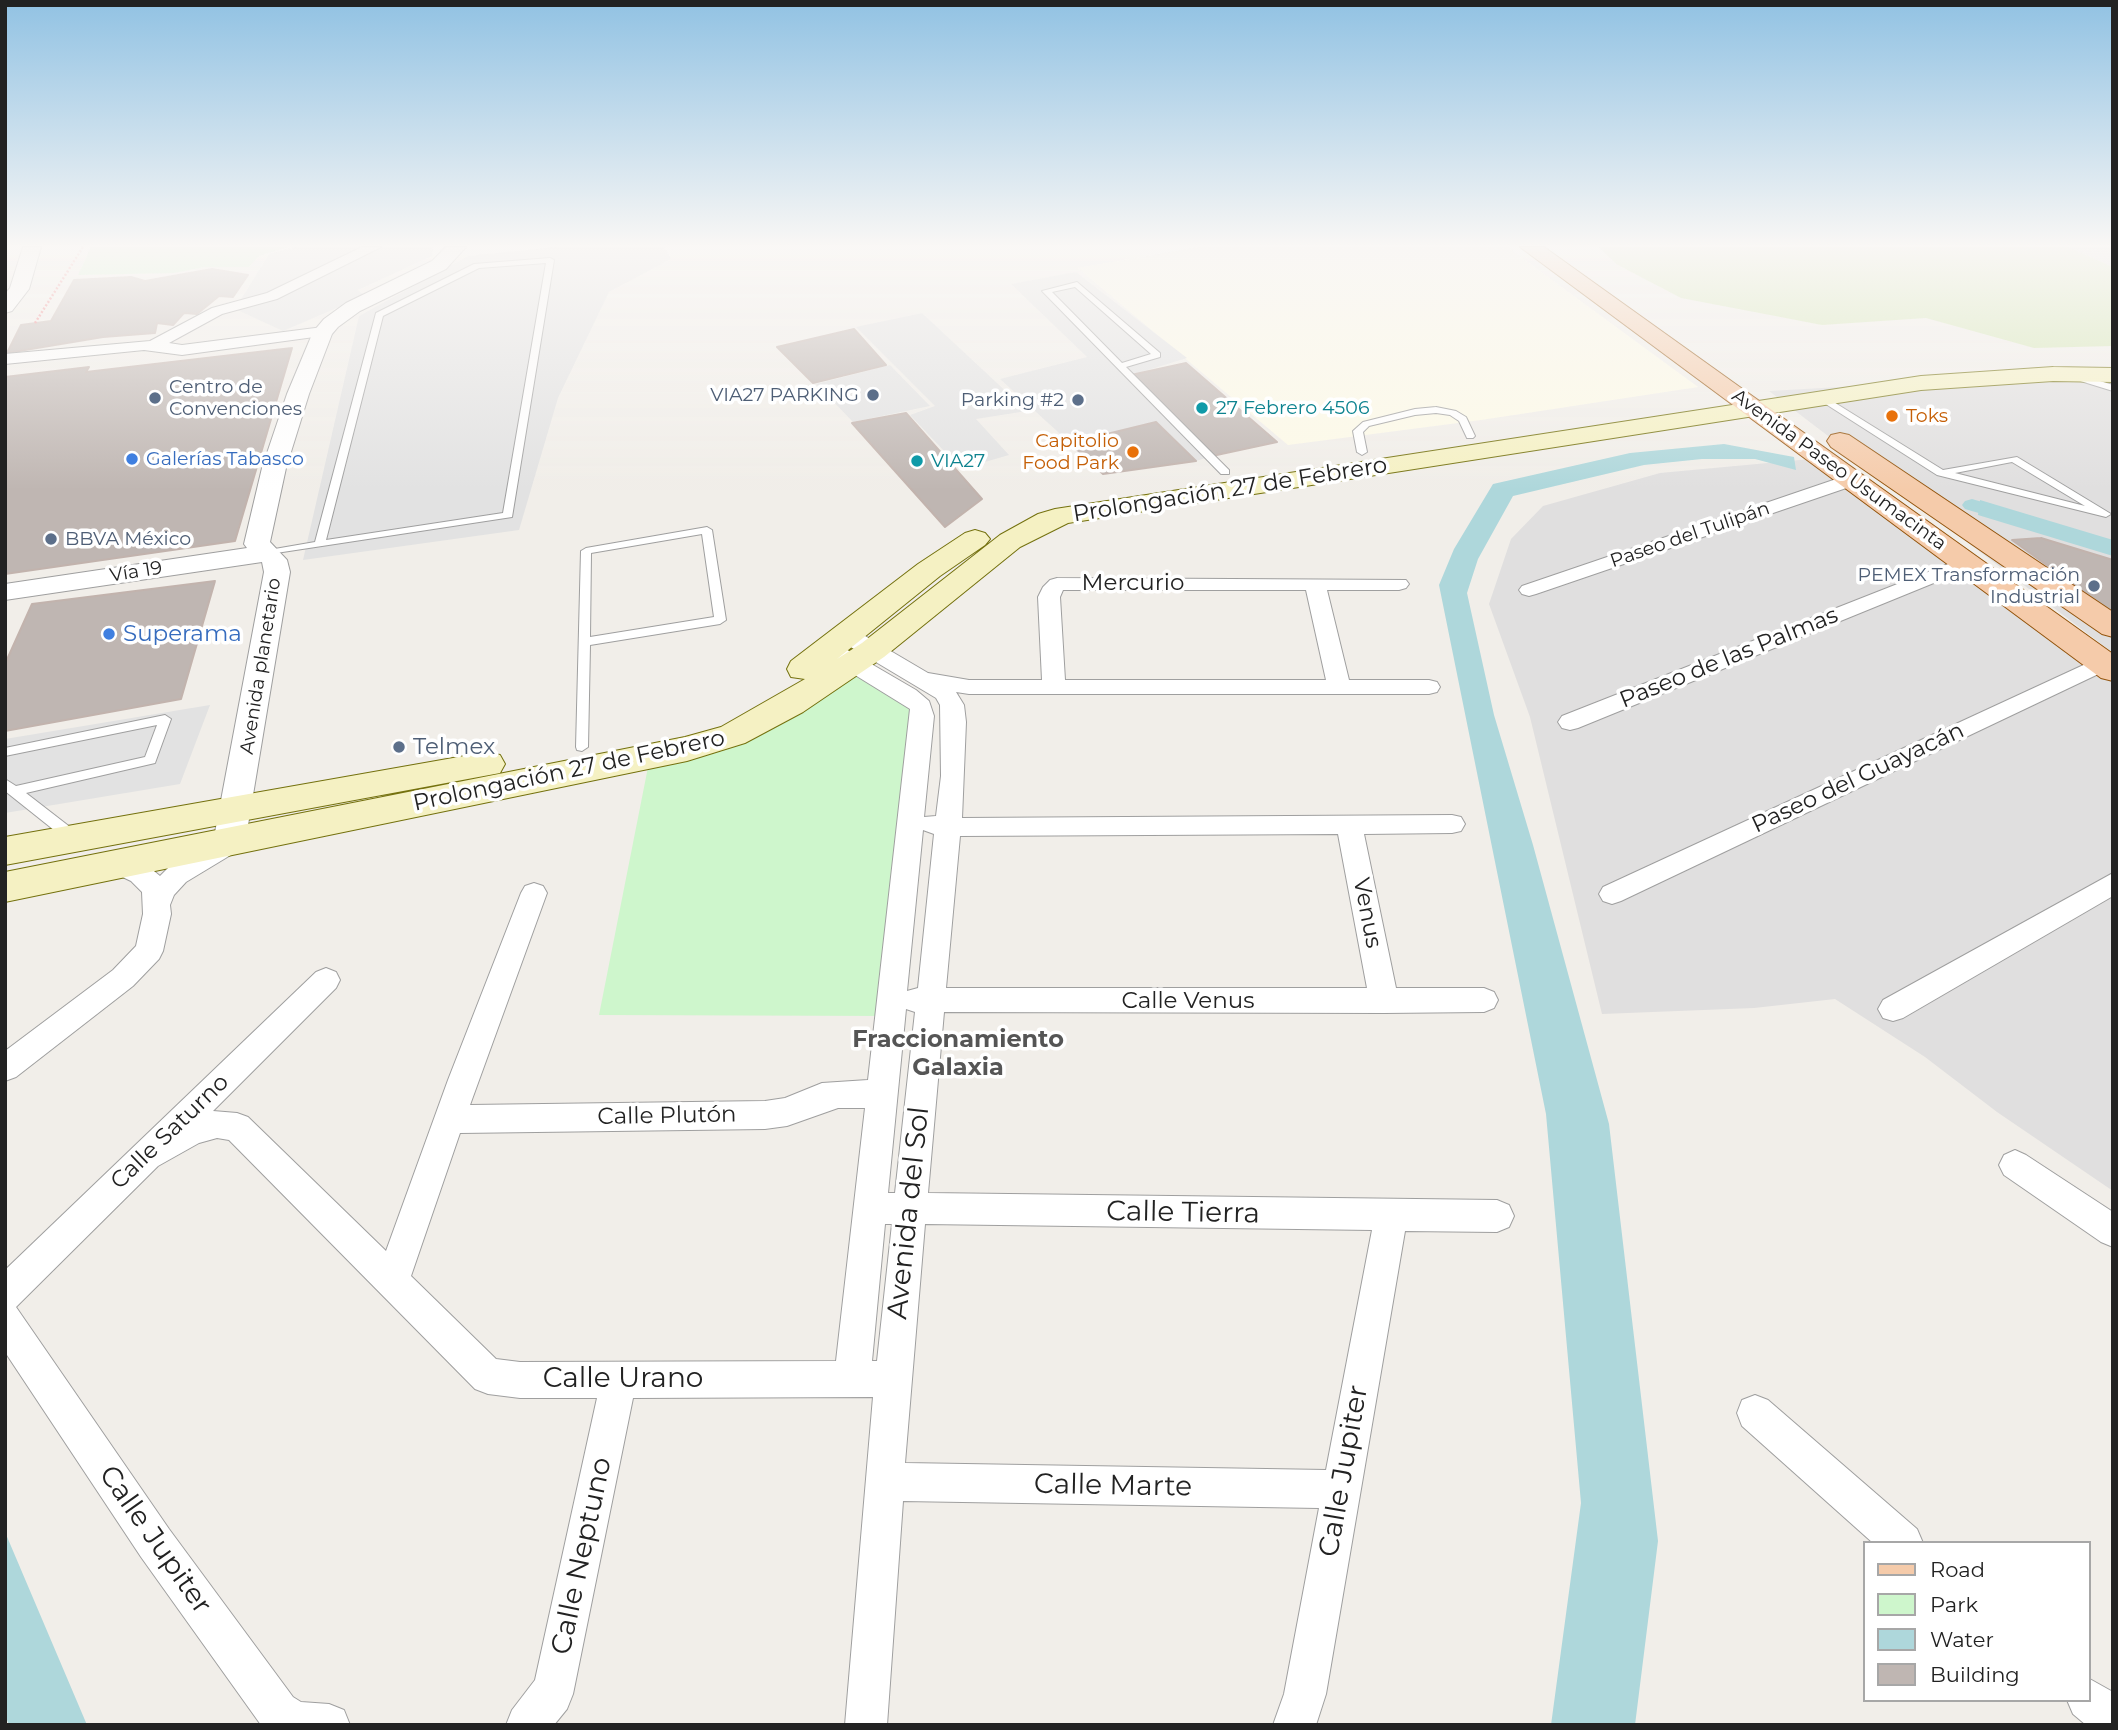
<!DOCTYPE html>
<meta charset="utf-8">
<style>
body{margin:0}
#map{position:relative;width:2118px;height:1730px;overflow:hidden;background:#f1eee9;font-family:Montserrat,sans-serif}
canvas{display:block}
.frame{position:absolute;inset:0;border:7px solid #222;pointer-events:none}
.legend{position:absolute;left:1863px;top:1541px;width:228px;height:161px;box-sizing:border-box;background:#fff;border:2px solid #a7a7a7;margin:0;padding:9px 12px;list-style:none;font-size:21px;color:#222}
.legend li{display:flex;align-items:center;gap:14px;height:35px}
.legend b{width:35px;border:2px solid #a7a7a7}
</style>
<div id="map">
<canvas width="2118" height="1730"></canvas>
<div class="frame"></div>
<ul class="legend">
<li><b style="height:9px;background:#f5cbaa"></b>Road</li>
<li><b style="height:19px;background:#cef6cc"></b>Park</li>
<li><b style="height:19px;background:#aed7db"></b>Water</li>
<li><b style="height:19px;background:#bfb6b2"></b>Building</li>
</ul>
</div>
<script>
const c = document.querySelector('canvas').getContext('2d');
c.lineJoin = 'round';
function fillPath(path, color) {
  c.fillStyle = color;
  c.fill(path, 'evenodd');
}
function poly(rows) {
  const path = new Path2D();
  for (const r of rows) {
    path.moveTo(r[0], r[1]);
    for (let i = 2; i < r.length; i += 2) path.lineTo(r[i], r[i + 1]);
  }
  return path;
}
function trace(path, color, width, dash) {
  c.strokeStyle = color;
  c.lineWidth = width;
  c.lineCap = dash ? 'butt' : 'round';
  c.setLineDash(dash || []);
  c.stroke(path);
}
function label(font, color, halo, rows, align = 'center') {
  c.font = font + ' Montserrat,sans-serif';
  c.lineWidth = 7;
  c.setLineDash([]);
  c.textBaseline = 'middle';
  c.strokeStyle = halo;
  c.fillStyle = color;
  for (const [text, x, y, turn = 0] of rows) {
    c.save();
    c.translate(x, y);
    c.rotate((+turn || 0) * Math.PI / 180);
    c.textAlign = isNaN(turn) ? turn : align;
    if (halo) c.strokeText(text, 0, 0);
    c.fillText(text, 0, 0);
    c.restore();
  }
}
const residential = poly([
 [2068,247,2113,247,2113,267],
 [2113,376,2113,653,1769,391,2012,377],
 [1821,458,2113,670,2113,1191,1997,1112,1925,1057,1835,999,1754,1008,1602,1014,1530,717,1489,604,1511,539,1543,506,1660,473]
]);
const education = poly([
 [1200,247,1507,247,1698,387,1481,420,1288,445,1078,268]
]);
const grass = poly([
 [1599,247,2068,247,2113,267,2113,346,2034,348,1926,318,1822,325,1681,298,1616,264]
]);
const park = poly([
 [91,247,287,247,259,256,249,267,205,267,174,273,78,275],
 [853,664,917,702,889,1016,599,1015,650,757,687,749]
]);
const parking = poly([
 [296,247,433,247,432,256,358,290,365,296,283,331,235,309,269,254],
 [557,247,664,247,671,259,609,292,558,398,519,530,303,560,359,316,468,256],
 [1076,272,1187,358,1132,375,1212,456,1196,461,1156,422,1070,443,1000,379,1087,357,1011,284],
 [922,313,1027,411,976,419,1009,455,961,469,910,415,935,406,856,327],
 [890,365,930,406,853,422,816,384],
 [210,705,180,784,5,813,5,739]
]);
const water = poly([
 [1724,444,1794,457,1796,470,1755,459,1702,459,1644,465,1513,496,1478,559,1467,593,1494,715,1533,845,1609,1124,1658,1541,1635,1725,1551,1725,1581,1503,1546,1114,1439,585,1454,549,1493,484,1630,453],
 [1980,500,2113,540,2113,556,1978,515],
 [5,1532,87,1725,9,1725,5,1715]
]);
const canal = poly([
 [1972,499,2023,514,2026,518,2023,522,2016,524,1965,509,1962,505,1965,501,1972,499]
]);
const building = poly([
 [212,269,248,275,233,297,219,296,197,314,184,313,173,325,157,323,155,333,103,337,7,353,21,325,51,321,74,280,131,277,145,281,212,269],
 [854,329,886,365,813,383,777,347,854,329],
 [292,348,235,541,5,574,5,377,89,367,86,372,292,348],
 [1186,363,1277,442,1212,456,1131,375,1186,363],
 [906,413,982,499,945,527,852,423,906,413],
 [1156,422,1196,461,1103,474,1070,443,1156,422],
 [2041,538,2113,560,2113,613,2012,540,2041,538],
 [215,581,181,699,5,731,5,664,32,604,215,581]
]);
const path = poly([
 [35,323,83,247]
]);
const service = poly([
 [550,258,554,260,512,517,263,555,263,551,315,542,376,313,474,264,550,258],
 [546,263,503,513,326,540,383,316,479,268,546,263],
 [1077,282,1160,353,1160,357,1126,367,1229,470,1229,474,1221,474,1042,291,1077,282],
 [1075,287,1151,354,1122,363,1052,292,1075,287],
 [2077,374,2113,385,2113,391,2074,379,2073,377,2077,374],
 [1824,396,1943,470,2017,457,2111,514,2106,517,1937,475,1821,401,1819,399,1824,396],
 [2012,462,2085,506,1955,473,2012,462],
 [1436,407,1456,411,1466,417,1475,436,1473,438,1467,438,1459,421,1450,415,1436,413,1415,415,1369,426,1363,432,1367,452,1362,455,1357,452,1353,431,1363,422,1415,409,1436,407],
 [707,527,712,530,726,620,720,624,590,645,588,747,582,751,577,750,576,747,581,551,586,548,707,527],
 [702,534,714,617,590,637,591,553,702,534],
 [165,715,171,719,155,763,26,793,79,834,81,838,79,842,69,842,5,791,5,779,16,786,145,757,157,725,5,756,5,748,165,715]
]);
const minor = poly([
 [362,247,381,247,277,299,222,314,169,343,182,345,323,327,331,332,329,335,182,355,144,350,5,364,5,354,150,341,212,308,267,293,362,247],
 [1851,474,1858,476,1860,480,1858,484,1536,594,1529,596,1522,594,1519,590,1522,586,1851,474],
 [1966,557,1973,559,1976,563,1973,567,1578,728,1570,730,1562,728,1558,722,1562,716,1966,557],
 [1057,578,1406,580,1409,584,1406,588,1399,590,1327,590,1349,680,1429,680,1437,682,1440,687,1437,692,1429,694,969,694,956,692,964,705,966,722,962,818,1452,815,1461,817,1465,824,1461,831,1452,833,1364,834,1396,988,1484,988,1494,992,1498,1000,1494,1008,1484,1012,1384,1013,944,1012,928,1193,1497,1200,1509,1205,1514,1216,1509,1227,1497,1232,1405,1231,1326,1694,1316,1725,1273,1725,1284,1694,1319,1508,903,1501,887,1725,845,1725,873,1397,633,1398,573,1694,567,1709,554,1725,506,1725,512,1710,535,1680,597,1398,520,1398,488,1394,475,1389,229,1140,217,1138,199,1143,158,1166,16,1307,169,1529,293,1697,301,1702,329,1704,344,1710,350,1725,261,1725,141,1557,5,1352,5,1270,316,972,326,968,336,972,340,980,336,988,213,1111,237,1113,248,1117,386,1251,448,1080,521,893,525,886,534,883,543,886,547,893,470,1105,765,1101,785,1098,822,1083,868,1080,910,709,821,654,818,649,821,644,837,644,916,690,929,701,934,716,924,817,936,816,941,776,940,705,936,698,839,640,836,635,839,630,847,628,855,630,928,673,969,680,1042,680,1038,597,1043,587,1050,580,1057,578],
 [1063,590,1306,590,1326,680,1065,680,1060,597,1063,590],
 [923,830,934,834,918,988,907,991,923,830],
 [1338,834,1367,988,946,988,960,836,1338,834],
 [906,1009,915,1012,895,1193,888,1193,906,1009],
 [838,1108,865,1108,836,1361,520,1362,496,1359,411,1276,460,1133,765,1129,787,1126,838,1108],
 [885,1224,892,1224,877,1361,872,1361,885,1224],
 [925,1224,1372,1230,1326,1470,905,1463,925,1224],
 [2103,656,2111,658,2111,668,1621,901,1612,904,1603,901,1599,894,1603,887,2103,656],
 [225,836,234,839,238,846,234,853,186,882,174,895,170,905,171,914,163,951,159,959,133,986,16,1077,5,1081,5,1051,113,970,136,946,143,914,142,892,131,881,110,871,106,864,110,857,119,854,128,857,149,867,160,876,168,868,225,836],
 [2113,873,2113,896,1903,1018,1893,1021,1883,1018,1878,1009,1883,1000,2113,873],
 [2015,1150,2026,1155,2113,1212,2113,1247,2101,1242,2004,1175,1999,1165,2004,1155,2015,1150],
 [1755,1395,1768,1400,1917,1529,1923,1543,1873,1543,1742,1426,1737,1413,1742,1400,1755,1395],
 [2088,1678,2113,1692,2113,1725,2086,1725,2073,1714,2067,1700,2088,1700,2088,1678]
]);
const tertiary = poly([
 [23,247,41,247,29,289,12,311,5,313,5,294,10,288,23,247],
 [446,247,466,247,446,269,360,311,338,327,332,334,309,394,286,468,270,542,287,560,290,572,245,843,241,852,229,855,217,852,213,843,264,572,262,562,5,600,5,584,247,548,244,544,262,468,287,394,313,332,324,319,346,303,432,261,446,247]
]);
const secondary = poly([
 [2053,367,2113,368,2113,382,2053,381,1921,390,1068,523,1020,547,884,657,803,712,745,743,687,761,5,902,5,872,685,737,721,727,805,679,791,677,787,669,791,661,918,564,965,533,975,530,985,533,990,539,985,545,940,576,837,659,862,643,1000,535,1038,514,1055,509,1921,376,2053,367],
 [487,752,500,755,505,764,500,773,5,865,5,837,487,752]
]);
const primary = poly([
 [1520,247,1544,247,2113,654,2113,681,2101,678,1520,247],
 [1840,433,1849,435,2113,612,2113,637,2102,634,1831,447,1827,441,1831,435,1840,433]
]);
const markers = [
 [873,395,7,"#5c6f8a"],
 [155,398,7,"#5c6f8a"],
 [1078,400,7,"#5c6f8a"],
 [1202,408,7,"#0f9aa8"],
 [1892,416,7,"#e8710a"],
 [1133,452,7,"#e8710a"],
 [132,459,7,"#3f7fe0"],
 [917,461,7,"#0f9aa8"],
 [51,539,7,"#5c6f8a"],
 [2094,586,7,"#5c6f8a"],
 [109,634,7,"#3f7fe0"],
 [399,747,7,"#5c6f8a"]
];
const farServicenames = [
 ["Centro de",169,387,"left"],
 ["Convenciones",169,409,"left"],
 ["VIA27 PARKING",859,395],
 ["Parking #2",1064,400],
 ["BBVA México",65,539,"left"],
 ["PEMEX Transformación",2080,575],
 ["Industrial",2080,597]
];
const farCulturenames = [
 ["27 Febrero 4506",1216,408],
 ["VIA27",931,461]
];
const farFoodnames = [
 ["Toks",1906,416],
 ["Capitolio",1119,441,"right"],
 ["Food Park",1119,463,"right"]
];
const farShopnames = [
 ["Galerías Tabasco",146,459]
];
const farStreetnames = [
 ["Avenida Paseo Usumacinta",1839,470,36],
 ["Paseo del Tulipán",1690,535,-19],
 ["Vía 19",136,572,-9],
 ["Avenida planetario",261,666,-81]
];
const streetNames = [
 ["Prolongación 27 de Febrero",1230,490,-9],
 ["Mercurio",1133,583],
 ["Paseo de las Palmas",1729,658,-22],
 ["Prolongación 27 de Febrero",569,771,-12],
 ["Paseo del Guayacán",1858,778,-25],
 ["Venus",1367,913,79],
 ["Calle Venus",1188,1001],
 ["Calle Plutón",667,1116,-1],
 ["Calle Saturno",170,1132,-44]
];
const shopNames = [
 ["Superama",123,634]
];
const serviceNames = [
 ["Telmex",413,747]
];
const neighbourhoodNames = [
 ["Fraccionamiento",958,1040],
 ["Galaxia",958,1068]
];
const nearStreetnames = [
 ["Avenida del Sol",909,1213,-84],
 ["Calle Tierra",1183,1213,1],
 ["Calle Urano",623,1379],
 ["Calle Jupiter",1344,1471,-80],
 ["Calle Marte",1113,1486,1],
 ["Calle Jupiter",155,1540,55],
 ["Calle Neptuno",582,1556,-78]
];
fillPath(residential, '#e0dfdf');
fillPath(education, '#fdfae7');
fillPath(grass, '#d4e6b4');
fillPath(park, '#cef6cc');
fillPath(parking, '#e2e2e2');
fillPath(water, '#aed7db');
fillPath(canal, '#aed7db');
fillPath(building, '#bfb6b2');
trace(building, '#c2b3ad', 2);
trace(service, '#9f9f9f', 2);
trace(minor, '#9f9f9f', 2);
trace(tertiary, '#9f9f9f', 2);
trace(secondary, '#74710e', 2);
trace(primary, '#93540c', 2);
trace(path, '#f07c80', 2.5, [2, 2]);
fillPath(service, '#fff');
fillPath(minor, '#fff');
fillPath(tertiary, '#fff');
fillPath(secondary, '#f5f1c3');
fillPath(primary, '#f5cbaa');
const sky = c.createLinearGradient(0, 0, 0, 490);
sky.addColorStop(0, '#91c2e3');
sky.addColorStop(0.5, '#f9f7f5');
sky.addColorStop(1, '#f9f7f500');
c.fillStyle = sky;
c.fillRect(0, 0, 2118, 490);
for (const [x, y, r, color] of markers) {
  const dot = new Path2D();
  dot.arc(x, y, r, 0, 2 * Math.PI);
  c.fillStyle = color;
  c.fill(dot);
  trace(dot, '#fff', 2.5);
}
label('19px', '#4e5e75', '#fff', farServicenames, 'right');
label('19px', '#0d838f', '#fff', farCulturenames, 'left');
label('19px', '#c56008', '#fff', farFoodnames, 'left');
label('19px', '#366cbe', '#fff', farShopnames, 'left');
label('19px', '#222', '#fff', farStreetnames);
label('23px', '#222', '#fff', streetNames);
label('23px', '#366cbe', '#fff', shopNames, 'left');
label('23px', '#4e5e75', '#fff', serviceNames, 'left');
label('bold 24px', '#555', '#fff', neighbourhoodNames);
label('28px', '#222', '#fff', nearStreetnames);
</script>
